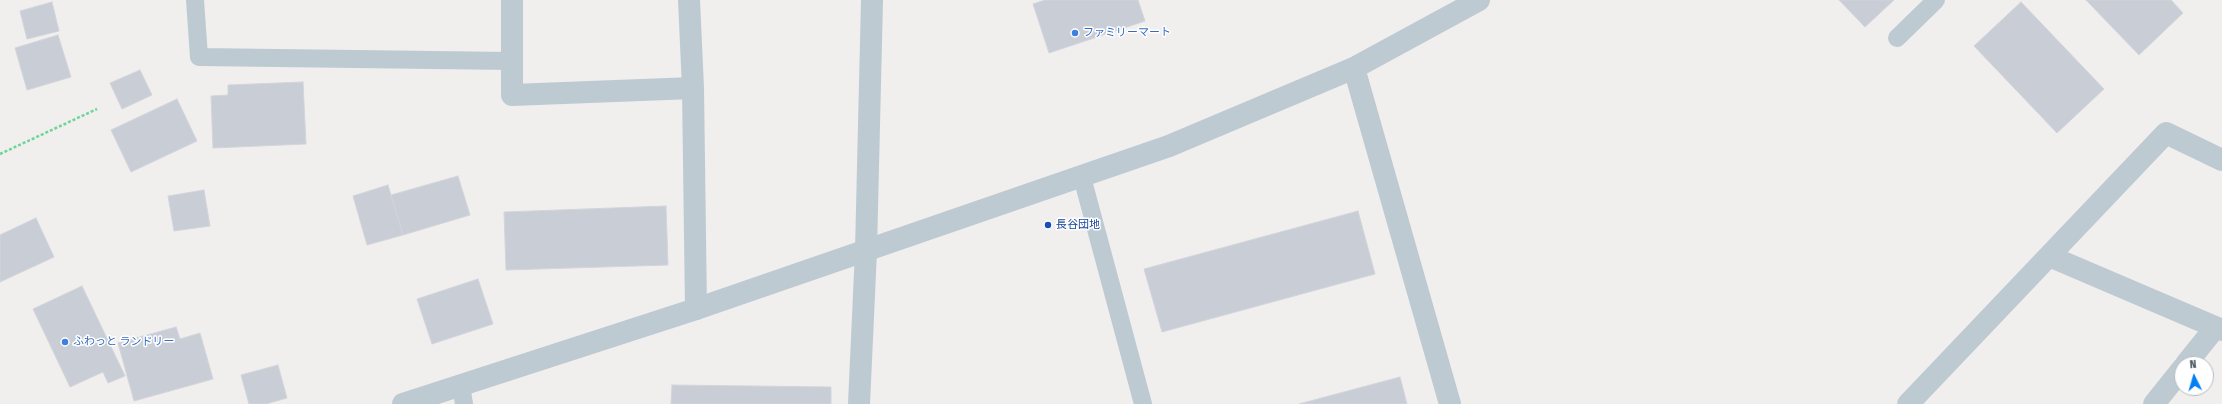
<!DOCTYPE html>
<meta charset="utf-8">
<style>
body{margin:0}
#map{position:relative;width:2222px;height:404px;overflow:hidden;background:#f1eeee;font-family:"Fira Sans Condensed",sans-serif}
canvas{display:block}
.north{position:absolute;left:2174px;top:356px;width:40px;height:40px;box-sizing:border-box;background:#fff;border:1px solid #b4babf;border-radius:50%;rotate:355deg;font-size:11px;font-weight:700;line-height:16px;text-align:center;color:#44535e}
.north::after{content:'';display:block;margin:auto;width:14px;height:18px;background:#047ff4;clip-path:polygon(50% 0,100% 100%,50% 72%,0 100%)}
</style>
<div id="map">
<canvas width="2222" height="404"></canvas>
<div class="north">N</div>
</div>
<script>
const c = document.querySelector('canvas').getContext('2d');
c.lineJoin = 'round';
function fillPath(path, color) {
  c.fillStyle = color;
  c.fill(path, 'evenodd');
}
function poly(rows) {
  const path = new Path2D();
  for (const r of rows) {
    path.moveTo(r[0], r[1]);
    for (let i = 2; i < r.length; i += 2) path.lineTo(r[i], r[i + 1]);
  }
  return path;
}
function trace(path, color, width, dash) {
  c.strokeStyle = color;
  c.lineWidth = width;
  c.lineCap = dash ? 'butt' : 'round';
  c.setLineDash(dash || []);
  c.stroke(path);
}
function label(font, color, halo, rows, align = 'center') {
  c.font = font + ' "Fira Sans Condensed","Noto Sans JP",sans-serif';
  c.lineWidth = 3;
  c.setLineDash([]);
  c.textBaseline = 'middle';
  c.strokeStyle = halo;
  c.fillStyle = color;
  for (const [text, x, y, turn = 0] of rows) {
    c.save();
    c.translate(x, y);
    c.rotate((+turn || 0) * Math.PI / 180);
    c.textAlign = isNaN(turn) ? turn : align;
    if (halo) c.strokeText(text, 0, 0);
    c.fillText(text, 0, 0);
    c.restore();
  }
}
const building = poly([
 [1045,0,1138,0,1145,21,1049,53,1033,4,1045,0],
 [1839,0,1894,0,1865,27,1839,0],
 [2086,0,2171,0,2183,13,2139,55,2086,0],
 [52,2,59,31,27,39,20,11,52,2],
 [2021,2,2104,89,2057,133,1974,46,2021,2],
 [58,35,71,77,27,90,15,48,58,35],
 [140,70,152,95,122,109,110,83,140,70],
 [303,82,306,144,213,148,211,96,228,95,228,85,303,82],
 [177,99,197,141,131,172,111,130,177,99],
 [458,176,470,215,403,235,391,195,458,176],
 [388,185,403,235,367,245,353,196,388,185],
 [204,190,210,226,174,231,168,196,204,190],
 [666,206,668,265,506,270,504,212,666,206],
 [1358,211,1375,274,1162,332,1144,269,1358,211],
 [36,218,54,257,0,282,0,235,36,218],
 [478,279,493,324,432,344,417,299,478,279],
 [82,286,125,376,108,383,103,372,70,387,33,309,82,286],
 [176,327,180,339,200,333,213,379,134,401,118,343,176,327],
 [278,365,287,398,266,404,249,404,241,375,278,365],
 [1400,377,1407,404,1299,404,1400,377],
 [672,385,831,387,831,404,671,404,672,385]
]);
const path = poly([
 [0,154,97,109]
]);
const service = poly([
 [195,0,199,57,512,61],
 [1897,38,1936,0],
 [1082,177,1143,404],
 [461,385,464,404]
]);
const minor = poly([
 [512,0,512,95,693,88],
 [689,0,693,88,696,309],
 [1354,68,1450,404],
 [2049,256,2222,330],
 [2186,364,2215,328],
 [859,404,866,251,872,0],
 [1908,404,2166,133,2222,160],
 [2154,404,2182,369]
]);
const tertiary = poly([
 [403,404,696,309,1169,146,1354,68,1479,0]
]);
const markers = [
 [1075,33,4,"#3f7fe0"],
 [1048,225,4,"#1a4fb4"],
 [65,342,4,"#3f7fe0"]
];
const shopNames = [
 ["ファミリーマート",1083,33],
 ["ふわっと ランドリー",73,342]
];
const transitNames = [
 ["長谷団地",1056,225]
];
fillPath(building, '#c9cdd5');
trace(building, '#d1d5db', 1);
trace(path, '#6bd699', 2.5, [3, 2]);
trace(service, '#bdcad2', 18);
trace(minor, '#bdcad2', 22);
trace(tertiary, '#bdcad2', 22);
for (const [x, y, r, color] of markers) {
  const dot = new Path2D();
  dot.arc(x, y, r, 0, 2 * Math.PI);
  c.fillStyle = color;
  c.fill(dot);
  trace(dot, '#fff', 1.5);
}
label('11px', '#366cbe', '#fff', shopNames, 'left');
label('11px', '#164399', '#fff', transitNames, 'left');
</script>
